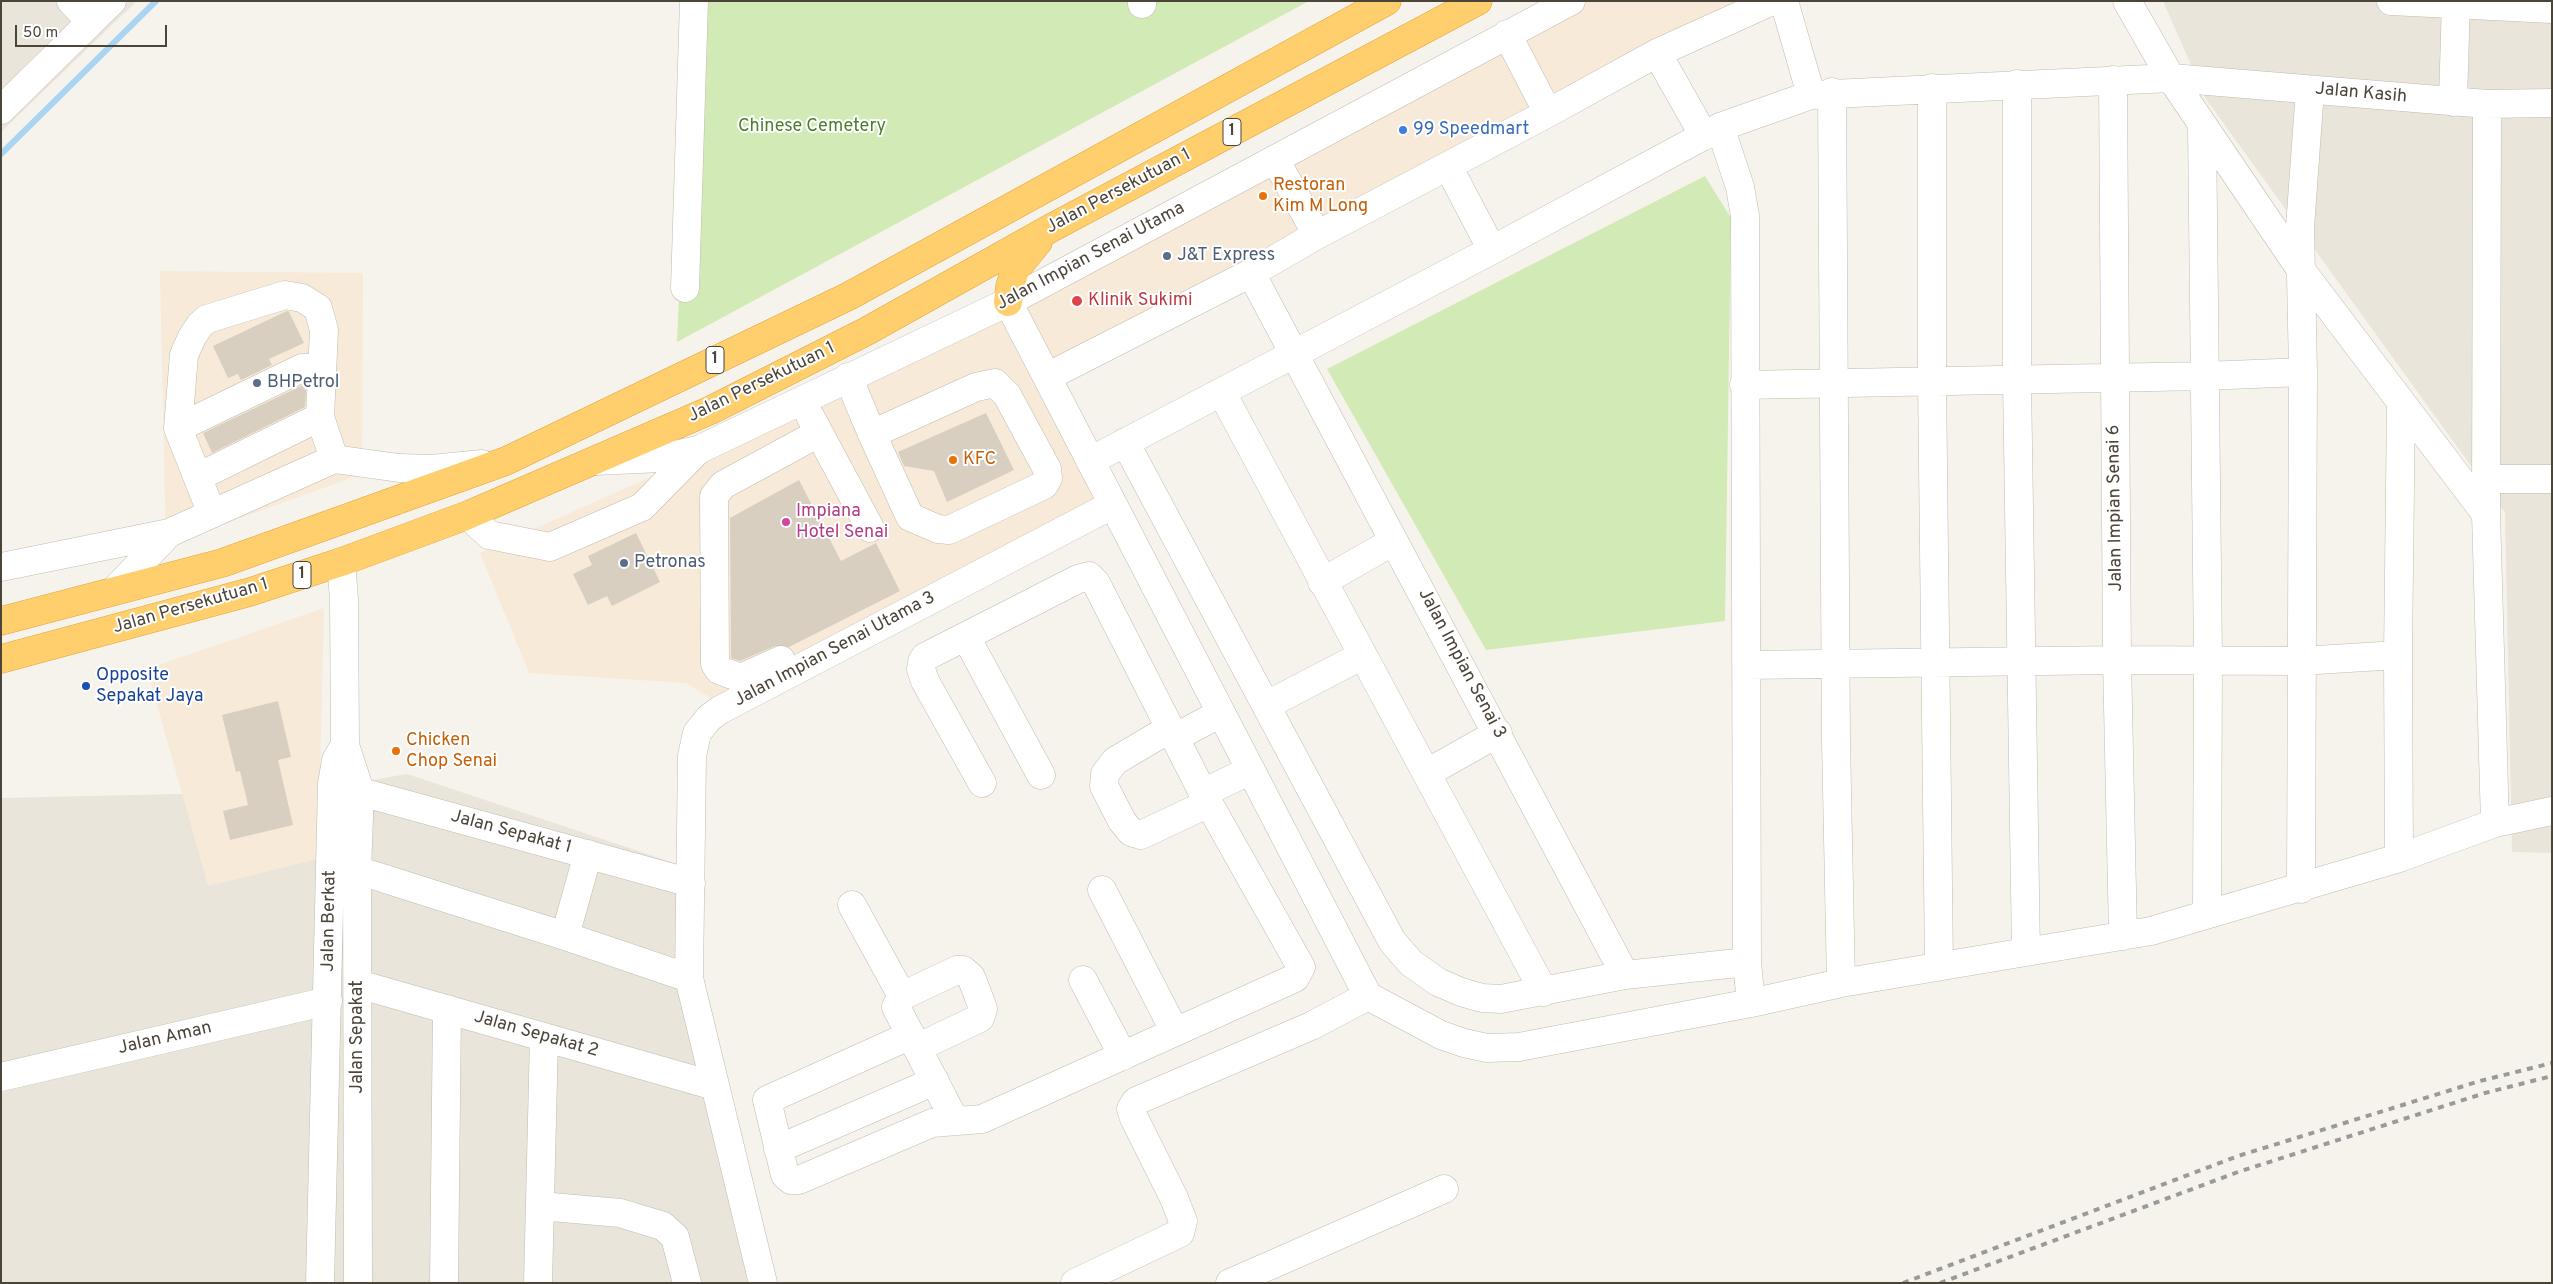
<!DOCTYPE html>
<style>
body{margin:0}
#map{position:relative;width:2553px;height:1284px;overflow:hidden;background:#f6f3ec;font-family:Overpass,sans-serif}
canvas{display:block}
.frame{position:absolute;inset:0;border:2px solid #4b4439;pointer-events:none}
.scale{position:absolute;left:15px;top:25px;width:152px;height:22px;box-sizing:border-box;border:2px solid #4b4439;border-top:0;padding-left:6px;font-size:15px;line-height:18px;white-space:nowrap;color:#4b4439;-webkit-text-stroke:4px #fff;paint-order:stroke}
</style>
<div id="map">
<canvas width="2553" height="1284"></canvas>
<div class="frame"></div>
<div class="scale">50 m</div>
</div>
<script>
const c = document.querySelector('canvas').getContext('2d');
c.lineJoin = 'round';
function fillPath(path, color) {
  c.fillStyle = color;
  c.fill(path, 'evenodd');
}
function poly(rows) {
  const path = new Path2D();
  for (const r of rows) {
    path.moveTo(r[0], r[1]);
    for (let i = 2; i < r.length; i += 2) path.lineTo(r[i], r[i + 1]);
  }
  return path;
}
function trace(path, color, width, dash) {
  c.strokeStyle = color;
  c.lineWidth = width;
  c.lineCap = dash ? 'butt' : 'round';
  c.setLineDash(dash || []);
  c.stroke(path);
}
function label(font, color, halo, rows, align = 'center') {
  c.font = font + ' Overpass,sans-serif';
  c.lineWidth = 4;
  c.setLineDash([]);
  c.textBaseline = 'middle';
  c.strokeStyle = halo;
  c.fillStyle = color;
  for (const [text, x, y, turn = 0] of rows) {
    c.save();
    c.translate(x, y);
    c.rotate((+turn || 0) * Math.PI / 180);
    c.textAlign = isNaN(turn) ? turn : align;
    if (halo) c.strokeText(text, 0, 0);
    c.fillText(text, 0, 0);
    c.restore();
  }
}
const residential = poly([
 [1,1,137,1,1,132],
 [2163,1,2552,1,2552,853,2512,852,2505,513,2206,99],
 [407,774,701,872,701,996,768,1283,1,1283,1,798,309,791]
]);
const commercial = poly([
 [1588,1,1760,1,1051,370,1018,306],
 [160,271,363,273,362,474,166,545],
 [1001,321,1096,500,716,701,686,683,529,673,480,553],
 [324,608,318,859,208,886,147,669]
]);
const green = poly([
 [693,1,1309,1,677,342],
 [1705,176,1731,218,1725,621,1486,650,1327,369]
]);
const stream = poly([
 [1,154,156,1]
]);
const building = poly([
 [287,311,289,312,304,343,269,359,272,365,241,380,238,374,228,378,213,346],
 [303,385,306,391,305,407,212,453,203,433],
 [986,413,1014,470,947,502,934,471,904,466,898,452],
 [799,480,841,561,876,543,900,591,789,647,775,646,740,661,731,658,730,518],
 [636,533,660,582,612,606,607,596,588,605,573,574,592,565,588,556],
 [278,701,291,757,278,760,293,825,230,840,223,811,248,805,240,771,236,772,222,715]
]);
const minor = poly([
 [71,1,90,21],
 [1142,1,1142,4],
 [1784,1,1811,95],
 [2127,1,2171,78,2301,270,2486,514],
 [2391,1,2552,9],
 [1507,34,1548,113],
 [1657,53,1704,136],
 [2113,80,2117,660,2123,936],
 [2017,84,2017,381,2026,952],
 [1932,88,1932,382,1939,966],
 [1832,92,1836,741,1841,983],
 [2453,102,2456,1],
 [2487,104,2486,514,2495,823],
 [1,110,112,1],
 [2202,125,2208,659,2207,914],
 [1720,127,1740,187,1745,216,1747,962,1751,1003],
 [1275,159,1317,235],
 [1448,166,1492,250],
 [1251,273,1625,975],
 [685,288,694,1],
 [1008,302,1368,996,1441,1035,1464,1043,1487,1048,1519,1047,1751,1003,1841,983,2151,931,2399,858,2495,823,2552,811],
 [848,377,872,434,976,387,995,383,1007,395,1047,469,1048,478,1044,485,949,530,938,529,910,517,872,434],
 [1047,377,1251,273,1317,235,1548,113,1657,53,1772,1],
 [1744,385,2204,376,2303,372],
 [1222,393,1544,992],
 [810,416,870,528],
 [178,428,302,368,322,368],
 [1125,442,1392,941,1411,963,1438,982,1461,992,1482,998,1501,999,1625,975,1747,962],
 [595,461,661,458,698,450,1008,302,1571,1],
 [1090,461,1492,250,1720,127,1811,95,2171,78,2487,104,2552,103],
 [198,477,320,417],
 [2488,479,2552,479],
 [212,514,178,428,184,355,192,337,200,325,207,319,285,295,302,298,318,308,324,330,320,417,334,459],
 [468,515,489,535,550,547,642,507,698,450],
 [1,567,169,533],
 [1322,582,1394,541],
 [115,590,169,533,334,459,399,468,432,469,482,464],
 [966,637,1041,775],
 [781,660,741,678,719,670,715,664,714,496,723,485,819,433],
 [1747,665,2117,660,2300,661,2398,655],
 [1267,705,1363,655],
 [1169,729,1115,761,1105,774,1104,786,1122,821,1131,832,1141,835,1209,803],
 [1174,738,1221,713],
 [345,745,360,791,357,870,358,1283],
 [1427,773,1498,733],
 [343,787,691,883],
 [1203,793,1251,770],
 [2399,858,2398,655,2401,402],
 [357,870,565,936,689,978],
 [2301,889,2303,372,2300,227,2310,90],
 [1102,890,1175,1032],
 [852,905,902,996],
 [565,936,588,854],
 [1083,980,1123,1056],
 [358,984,715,1086],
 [911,1035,767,1100,785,1175,791,1180,799,1180,932,1123,982,1119,1295,978,1301,967,1203,793,1096,583,1089,576,1078,579,925,657,922,662,921,669,925,681,982,783],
 [917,1048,980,1018,983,1009,980,1000,971,977,963,970,957,970,902,996,896,1007,955,1121],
 [1,1077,328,1001],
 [778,1149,935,1081],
 [540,1206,620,1213,663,1226,675,1237,687,1283],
 [320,1283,332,784,336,760,345,745,344,599,341,562],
 [444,1283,447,1009],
 [538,1283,544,1037],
 [763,1283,689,978,692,756,697,733,709,718,720,710,1112,505],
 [1075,1283,1180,1233,1183,1221,1174,1198,1134,1118,1131,1109,1136,1101,1311,1026,1368,996],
 [1230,1283,1444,1189]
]);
const highway = poly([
 [1008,302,1010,286,1015,270,1038,242],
 [1,621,222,563,506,461,849,296,1387,1],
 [1,659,250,592,341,562,468,515,711,410,867,331,1053,227,1478,1]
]);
const rail = poly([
 [1903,1283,2238,1156,2480,1081,2552,1063],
 [1940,1283,2238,1172,2485,1093,2552,1076]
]);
const markers = [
 [1403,130,5,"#3f7fe0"],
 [1263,196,5,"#e8710a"],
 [1167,256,5,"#5c6f8a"],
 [1077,301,6,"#e0444e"],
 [257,383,5,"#5c6f8a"],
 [953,460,5,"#e8710a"],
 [786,522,5,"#d1479c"],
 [624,563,5,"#5c6f8a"],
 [86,686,5,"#1a4fb4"],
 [396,751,5,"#e8710a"]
];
const shields = [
 [1232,132,18],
 [715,360,18],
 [302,575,18]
];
const shieldNames = [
 ["1",1232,132],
 ["1",715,360],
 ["1",302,575]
];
const streetNames = [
 ["Jalan Kasih",2361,94,5],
 ["Jalan Persekutuan 1",1119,192,-28],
 ["Jalan Impian Senai Utama",1091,257,-28],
 ["Jalan Persekutuan 1",762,383,-26],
 ["Jalan Impian Senai 6",2116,508,-91],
 ["Jalan Persekutuan 1",191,607,-16],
 ["Jalan Impian Senai Utama 3",835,650,-28],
 ["Jalan Impian Senai 3",1461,664,62],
 ["Jalan Sepakat 1",511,833,15],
 ["Jalan Berkat",330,921,-89],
 ["Jalan Sepakat 2",536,1035,16],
 ["Jalan Sepakat",358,1037,-90],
 ["Jalan Aman",165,1039,-13]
];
const parkNames = [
 ["Chinese Cemetery",812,127]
];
const shopNames = [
 ["99 Speedmart",1413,130]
];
const foodNames = [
 ["Restoran",1273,186],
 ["Kim M Long",1273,207],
 ["KFC",963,460],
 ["Chicken",406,741],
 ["Chop Senai",406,762]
];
const serviceNames = [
 ["J&T Express",1177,256],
 ["BHPetrol",267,383],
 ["Petronas",634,563]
];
const healthNames = [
 ["Klinik Sukimi",1088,301]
];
const hotelNames = [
 ["Impiana",796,512],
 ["Hotel Senai",796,533]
];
const transitNames = [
 ["Opposite",96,676],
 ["Sepakat Jaya",96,697]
];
fillPath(residential, '#eae5da');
fillPath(commercial, '#f7ead8');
fillPath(green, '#d2eab5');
trace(stream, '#a9d4f2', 6);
fillPath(building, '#d8cfc1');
trace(minor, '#c2bbae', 29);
trace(highway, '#e0a43c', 29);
trace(minor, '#fff', 28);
trace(highway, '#ffcf6e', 28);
trace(rail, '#9a9a9a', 4, [6, 6]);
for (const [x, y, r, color] of markers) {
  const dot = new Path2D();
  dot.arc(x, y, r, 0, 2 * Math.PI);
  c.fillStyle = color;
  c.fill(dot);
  trace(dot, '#fff', 2);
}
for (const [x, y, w] of shields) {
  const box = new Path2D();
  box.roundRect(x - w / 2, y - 13.5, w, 27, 4);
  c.fillStyle = '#fff';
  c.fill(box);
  trace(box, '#4b4439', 1);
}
label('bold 16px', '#4b4439', null, shieldNames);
label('18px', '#4b4439', '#fff', streetNames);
label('18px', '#4a7f2a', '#fff', parkNames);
label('18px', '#366cbe', '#fff', shopNames, 'left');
label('18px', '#c56008', '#fff', foodNames, 'left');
label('18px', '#4e5e75', '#fff', serviceNames, 'left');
label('18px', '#be3a42', '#fff', healthNames, 'left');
label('18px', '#b23c85', '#fff', hotelNames, 'left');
label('18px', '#164399', '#fff', transitNames, 'left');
</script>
